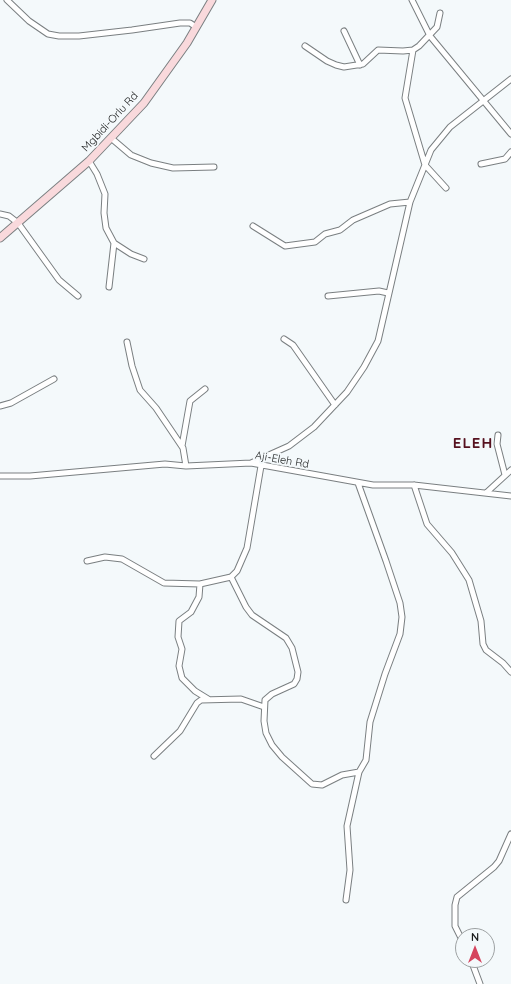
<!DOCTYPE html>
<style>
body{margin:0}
#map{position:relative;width:511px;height:984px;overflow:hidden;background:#f4f9fb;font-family:Quicksand,sans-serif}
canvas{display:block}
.north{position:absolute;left:455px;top:928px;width:40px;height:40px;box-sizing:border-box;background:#f4f9fb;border:1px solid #9da1a2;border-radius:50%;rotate:0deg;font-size:11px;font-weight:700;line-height:16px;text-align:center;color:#1a1c1c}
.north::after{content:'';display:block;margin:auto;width:14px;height:18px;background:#d5445e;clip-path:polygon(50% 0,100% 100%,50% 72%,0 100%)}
</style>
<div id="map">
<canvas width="511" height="984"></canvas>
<div class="north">N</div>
</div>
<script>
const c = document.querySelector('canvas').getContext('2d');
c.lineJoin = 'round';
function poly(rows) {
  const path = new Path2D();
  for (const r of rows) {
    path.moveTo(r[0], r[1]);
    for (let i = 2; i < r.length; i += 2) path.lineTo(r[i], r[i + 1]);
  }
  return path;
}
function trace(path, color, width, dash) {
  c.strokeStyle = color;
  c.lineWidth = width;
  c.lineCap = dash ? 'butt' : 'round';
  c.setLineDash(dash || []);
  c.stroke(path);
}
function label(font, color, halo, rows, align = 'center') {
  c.font = font + ' Quicksand,sans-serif';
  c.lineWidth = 4;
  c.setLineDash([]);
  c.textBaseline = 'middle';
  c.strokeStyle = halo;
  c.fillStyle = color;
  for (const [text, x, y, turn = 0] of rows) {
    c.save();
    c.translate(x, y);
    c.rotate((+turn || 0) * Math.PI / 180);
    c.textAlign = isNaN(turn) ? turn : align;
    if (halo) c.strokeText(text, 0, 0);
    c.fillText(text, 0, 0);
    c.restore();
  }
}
const minor = poly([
 [7,0,29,21,48,34,59,36,79,36,132,30,180,23,190,23,196,27],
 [412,0,430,36,511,134],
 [344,31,360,65],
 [305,46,327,61,336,65,344,67,363,64,378,50,403,51,413,50,419,46,437,27,440,13],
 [413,50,405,98,425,165,446,188],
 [111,138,131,155,151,163,173,168,214,167],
 [89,161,97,174,105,194,104,213,106,228,114,243,131,254,144,259],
 [481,164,505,159,511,152],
 [0,214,9,216,18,223,59,280,78,296],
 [253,226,285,246,315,242,325,234,340,230,353,220,390,204,410,202],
 [109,287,114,243],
 [328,296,379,291,388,293],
 [284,339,293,345,335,405],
 [127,342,132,366,140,390,156,408,183,448,186,466],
 [0,406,11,403,54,379],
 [498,435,497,444,505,475],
 [182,446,190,401,205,389],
 [251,463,289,446,314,427,347,392,364,367,378,341,410,202,431,150,450,127,511,79],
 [261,466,247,548,237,571,231,577,246,607,252,615,286,638,292,648,298,672,297,679,294,684,272,694,265,700,264,721,266,733,272,745,282,757,312,784,322,785,342,775,359,772],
 [0,476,30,476,165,464,186,466,251,463,373,485,414,485,511,496],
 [414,485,427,524,452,553,469,580,481,621,483,644,486,650,503,663,511,672],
 [486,493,511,470],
 [87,561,105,557,122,559,164,583,200,584],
 [208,699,195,691,182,678,179,666,182,649,178,637,179,621,191,612,199,597,200,584,231,577],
 [154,756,180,731,197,703,201,700,241,699,264,707],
 [346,900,350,870,347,826,359,772,366,760,370,722,385,674,400,634,402,617,400,603,386,561,358,483],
 [463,942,455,926,455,905,457,897,494,867,499,861,511,834],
 [471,960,480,984]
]);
const secondary = poly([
 [0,238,89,161,144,103,187,43,212,0]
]);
const streetNames = [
 ["Mgbidi-Orlu Rd",110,122,-47],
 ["Aji-Eleh Rd",282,460,10]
];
const districtNames = [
 ["ELEH",473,443]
];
trace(minor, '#7a7f81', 7);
trace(secondary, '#7a7f81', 9);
trace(minor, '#fff', 5);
trace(secondary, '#f9d9dc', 7);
label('11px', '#1a1c1c', '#f4f9fb', streetNames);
c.letterSpacing = '1px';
label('bold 15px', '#56111f', '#f4f9fb', districtNames);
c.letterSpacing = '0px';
</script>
